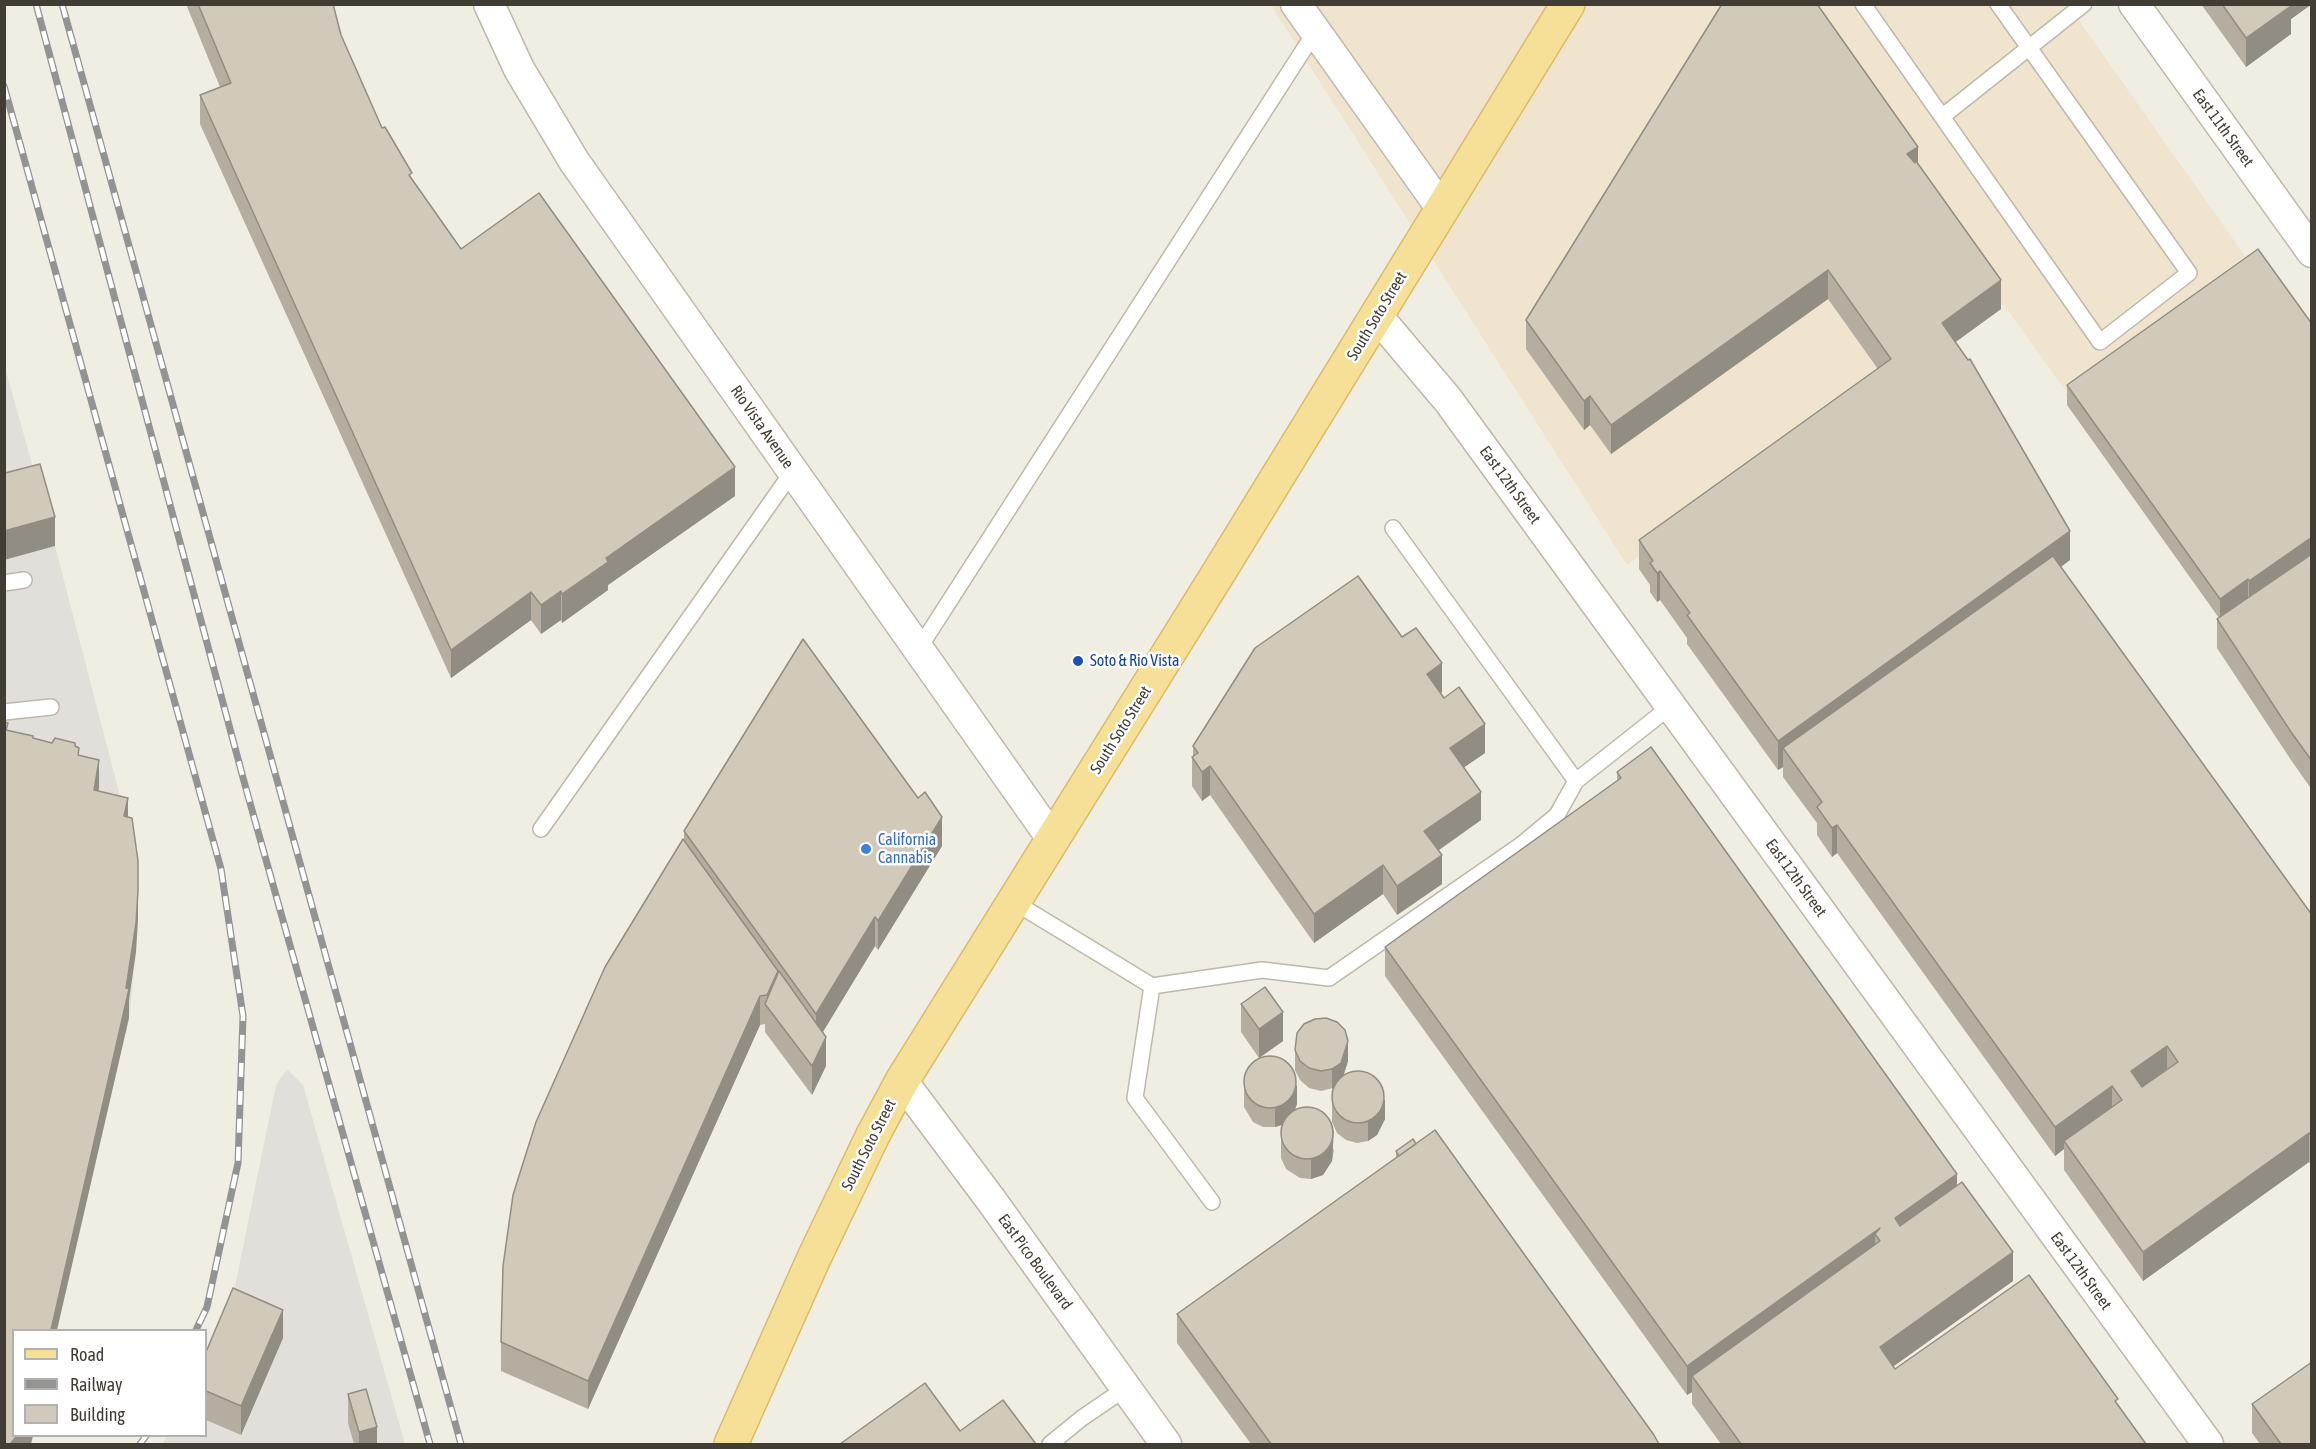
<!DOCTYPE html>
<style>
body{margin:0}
#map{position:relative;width:2316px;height:1449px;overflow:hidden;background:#f0ede3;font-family:"Asap Condensed",sans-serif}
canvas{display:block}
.frame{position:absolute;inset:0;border:6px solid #423d34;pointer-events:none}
.legend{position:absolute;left:12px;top:1329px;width:195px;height:108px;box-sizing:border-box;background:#fff;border:2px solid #b3b1ae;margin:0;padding:8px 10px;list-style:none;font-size:18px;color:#423d34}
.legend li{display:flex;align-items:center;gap:12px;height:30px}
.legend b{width:30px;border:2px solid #b3b1ae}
</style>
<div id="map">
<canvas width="2316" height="1449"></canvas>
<div class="frame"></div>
<ul class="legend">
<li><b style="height:8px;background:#f6df97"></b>Road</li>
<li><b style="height:8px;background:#939393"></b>Railway</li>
<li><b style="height:16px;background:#d1c9ba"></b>Building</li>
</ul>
</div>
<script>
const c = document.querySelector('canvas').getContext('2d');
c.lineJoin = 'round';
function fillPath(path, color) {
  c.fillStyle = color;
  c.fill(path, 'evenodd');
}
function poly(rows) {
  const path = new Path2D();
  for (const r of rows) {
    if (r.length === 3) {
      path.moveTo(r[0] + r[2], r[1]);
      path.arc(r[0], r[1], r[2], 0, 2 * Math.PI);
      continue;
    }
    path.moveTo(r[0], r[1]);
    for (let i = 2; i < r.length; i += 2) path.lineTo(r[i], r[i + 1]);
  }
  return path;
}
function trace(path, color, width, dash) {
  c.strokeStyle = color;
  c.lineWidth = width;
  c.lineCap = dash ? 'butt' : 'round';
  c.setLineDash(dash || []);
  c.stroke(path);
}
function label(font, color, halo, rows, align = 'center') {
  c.font = font + ' "Asap Condensed",sans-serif';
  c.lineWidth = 5;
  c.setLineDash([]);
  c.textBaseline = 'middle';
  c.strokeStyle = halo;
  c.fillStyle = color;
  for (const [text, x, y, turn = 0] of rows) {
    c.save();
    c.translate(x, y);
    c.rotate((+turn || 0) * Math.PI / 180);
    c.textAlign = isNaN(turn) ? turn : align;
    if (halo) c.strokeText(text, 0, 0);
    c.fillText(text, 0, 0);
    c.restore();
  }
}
const commercial = poly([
 [1271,5,2068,5,2245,256,2066,391,2003,304,1627,565]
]);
const industrial = poly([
 [4,364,55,546,128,827,136,952,129,1018,57,1330,14,1330,14,1436,33,1436,31,1444,4,1444],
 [287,1069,303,1085,405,1444,162,1444,167,1436,206,1436,206,1362,230,1311,276,1085]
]);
const service = poly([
 [1863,4,2100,342,2189,273,1998,4],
 [1943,116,2084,4],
 [1393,528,1576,781,1671,706],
 [4,583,24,580],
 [918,650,1315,32],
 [4,712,51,707],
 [541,829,793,471],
 [1014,902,1152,986,1262,970,1329,978,1521,845,1557,815,1576,781],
 [1152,986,1135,1098,1212,1202],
 [1050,1444,1082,1418,1126,1388]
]);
const minor = poly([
 [489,4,519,69,574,161,1053,840],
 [1296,4,1442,209],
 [2134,4,2312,252],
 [1377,316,1448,400,2208,1444],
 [902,1081,991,1200,1166,1444]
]);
const primary = poly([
 [731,1444,814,1258,873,1135,902,1081,1216,577,1568,4]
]);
const rail = poly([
 [36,4,245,785,430,1444],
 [62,4,461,1444],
 [4,86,221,869,243,1016,238,1163,207,1307,196,1330],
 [140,1444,146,1436]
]);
const wall = poly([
 [186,4,333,4,341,35,382,128,412,179,461,249,735,496,608,585,608,590,562,623,561,620,541,634,531,620,451,678,200,124,200,95,220,87],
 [2201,4,2312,4,2291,19,2291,34,2246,67],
 [1918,164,2001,309,1955,342,2070,560,2061,567,2312,915,2312,1166,2309,1162,2143,1281,2064,1170,2064,1149,2055,1156,1837,853,1832,857,1817,835,1817,823,1783,777,1783,767,1778,770,1687,644,1687,638,1660,600,1657,602,1650,592,1650,585,1639,569,1639,540,1878,369,1828,299,1611,454,1590,425,1584,430,1526,349,1526,320],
 [2312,324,2312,790,2291,760,2217,648,2217,619,2219,618,2067,405,2067,385],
 [1442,692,1440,693,1485,753,1464,767,1481,820,1438,851,1442,884,1397,915,1383,894,1314,943,1210,795,1202,801,1192,786,1192,757,1193,756,1193,746],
 [1617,772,1957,1185,2013,1281,1893,1366,1895,1369,2118,1405,2146,1444,1721,1444,1692,1404,1692,1392,1687,1395,1385,976,1385,947,1617,782],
 [684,831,942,846,878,950,875,946,823,1032,826,1066,812,1095,765,1032,765,1024,760,1025,588,1409,501,1371,501,1342,684,840],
 [1241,1004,1283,1041,1259,1058,1241,1032],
 [1295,1050,1348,1061,1344,1074,1385,1119,1377,1135,1368,1141,1357,1143,1346,1140,1337,1133,1332,1122,1332,1091,1333,1088,1321,1091,1309,1088,1300,1080,1295,1070],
 [1244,1076,1297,1104,1295,1109,1334,1150,1332,1161,1323,1175,1311,1179,1300,1178,1286,1169,1281,1158,1281,1127,1282,1125,1275,1127,1263,1127,1253,1122,1244,1107],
 [1396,1151,1659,1444,1251,1444,1177,1343,1177,1314,1396,1158],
 [283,1338,241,1435,206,1420,206,1352],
 [348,1394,377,1444,354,1444,348,1423],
 [2252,1404,2312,1444,2260,1444,2252,1433]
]);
const shadedWall = poly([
 [2284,4,2312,4,2291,19,2291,34,2246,67,2246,38],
 [1918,147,1918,175,1907,154],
 [1828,270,1828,299,1611,454,1611,425],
 [2001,280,2001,309,1942,352,1942,323],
 [1590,396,1590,425,1584,430,1584,401],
 [735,467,735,496,608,585,608,590,562,623,562,594,606,558],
 [55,517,55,546,4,560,4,531],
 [2070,531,2070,560,1792,760,1783,748,1783,767,1778,770,1778,741],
 [2312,537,2312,557,2249,601,2249,581],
 [1660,571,1660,600,1657,602,1657,573],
 [2248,579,2248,599,2220,619,2220,599],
 [561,591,561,620,541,634,541,605],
 [531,592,531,620,451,678,451,650],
 [1442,663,1442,692,1427,702,1427,674],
 [1485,724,1485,753,1450,777,1450,748],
 [99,760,99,788,94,819,94,790],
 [1210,766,1210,795,1202,801,1202,772],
 [1481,792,1481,820,1424,860,1424,831],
 [128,798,128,827,124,816],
 [942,817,942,846,878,950,878,921],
 [1837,825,1837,853,1832,857,1832,828],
 [1442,855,1442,884,1397,915,1397,886],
 [1383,865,1383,894,1314,943,1314,914],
 [138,891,138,920,136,952,129,1000,129,1018,57,1330,51,1330,126,988],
 [875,917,875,946,816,1043,816,1014],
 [778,971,778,1000,767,1006,767,995],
 [760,996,760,1025,588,1409,588,1381],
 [1283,1012,1283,1041,1259,1058,1259,1029],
 [826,1037,826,1066,812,1095,812,1066],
 [1348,1041,1348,1061,1341,1083,1332,1089,1332,1069],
 [2167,1046,2167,1075,2131,1100,2131,1071],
 [1297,1085,1297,1104,1293,1115,1285,1124,1275,1127,1275,1108],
 [2112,1086,2112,1115,2064,1141,2064,1149,2055,1156,2055,1127],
 [1385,1099,1385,1119,1377,1135,1368,1141,1368,1122],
 [1334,1130,1332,1161,1323,1175,1311,1179,1311,1159],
 [2309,1133,2309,1162,2143,1281,2143,1252],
 [1957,1174,1957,1203,1895,1247,1895,1218],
 [1880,1228,1880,1241,1875,1234,1875,1261,1692,1376,1692,1392,1687,1395,1687,1366],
 [2013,1252,2013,1281,1880,1376,1880,1347],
 [283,1310,283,1338,241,1435,241,1406],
 [377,1427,377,1444,359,1444,359,1432],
 [17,1436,33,1436,31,1444,10,1444]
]);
const building = poly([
 [198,4,333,4,341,35,382,128,385,127,412,173,409,175,461,249,539,193,735,467,606,558,608,562,562,594,561,591,541,605,531,592,451,650,200,95,231,83,198,4],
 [1722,4,1817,4,1918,147,1907,154,1915,163,1916,161,2001,280,1942,323,1968,360,1970,359,2070,531,1778,741,1687,615,1690,613,1660,571,1657,573,1650,563,1653,561,1639,540,1891,359,1828,270,1611,425,1590,396,1584,401,1526,320,1722,4],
 [2222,4,2291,4,2291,6,2246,38,2222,4],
 [2258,249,2312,324,2312,537,2249,581,2248,579,2220,599,2067,385,2258,249],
 [40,464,55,517,4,531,4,470,5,473,40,464],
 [2312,554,2312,761,2291,732,2217,619,2312,554],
 [2053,556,2312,915,2312,1137,2309,1133,2143,1252,2064,1141,2122,1100,2112,1086,2055,1127,1837,825,1832,828,1817,807,1822,802,1783,748,2053,556],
 [2167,1046,2178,1062,2142,1087,2131,1071,2167,1046],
 [1358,576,1402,637,1416,628,1442,663,1427,674,1444,698,1459,687,1485,724,1450,748,1481,792,1424,831,1442,855,1397,886,1383,865,1314,914,1210,766,1202,772,1192,757,1198,753,1193,746,1255,648,1358,576],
 [803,639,918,798,925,792,942,817,878,921,875,917,816,1014,684,831,803,639],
 [4,722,8,723,6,730,33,736,33,738,52,743,55,738,75,743,75,746,79,748,78,755,99,760,94,790,128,798,124,816,132,818,138,861,138,891,136,923,126,988,129,989,51,1330,14,1330,14,1436,17,1436,10,1444,4,1444,4,722],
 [1651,747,1957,1174,1895,1218,1900,1226,1962,1182,2013,1252,1880,1347,1895,1369,2029,1275,2118,1399,2115,1401,2146,1444,1741,1444,1692,1376,1880,1241,1875,1234,1880,1228,1687,1366,1385,947,1621,778,1617,772,1651,747],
 [683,839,778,971,767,995,760,996,588,1381,501,1342,503,1266,513,1195,536,1122,605,967,683,839],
 [779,971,826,1037,812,1066,765,1004,779,971],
 [1265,987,1283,1012,1259,1029,1241,1004,1265,987],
 [1326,1018,1337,1022,1345,1030,1348,1041,1341,1063,1332,1069,1321,1071,1309,1068,1300,1061,1295,1050,1297,1033,1304,1024,1315,1019,1326,1018],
 [1270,1082,26],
 [1358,1097,26],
 [1307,1133,26],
 [1435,1130,1654,1435,1659,1444,1271,1444,1177,1314,1435,1130],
 [1413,1139,1416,1144,1399,1156,1396,1151,1413,1139],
 [233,1288,283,1310,241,1406,206,1391,206,1352,233,1288],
 [2312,1362,2312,1444,2281,1444,2252,1404,2312,1362],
 [925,1383,960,1431,1003,1400,1036,1444,840,1444,925,1383],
 [366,1389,377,1427,359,1432,348,1394,366,1389]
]);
const markers = [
 [1078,661,6,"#1a4fb4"],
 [866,849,6,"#3f7fe0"]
];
const streetNames = [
 ["East 11th Street",2223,128,54],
 ["South Soto Street",1377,316,-59],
 ["Rio Vista Avenue",762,427,55],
 ["East 12th Street",1510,485,54],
 ["South Soto Street",1121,730,-58],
 ["East 12th Street",1796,878,54],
 ["South Soto Street",869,1145,-63],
 ["East Pico Boulevard",1035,1262,54],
 ["East 12th Street",2081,1271,54]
];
const transitNames = [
 ["Soto & Rio Vista",1090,661]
];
const shopNames = [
 ["California",878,840],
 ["Cannabis",878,858]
];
fillPath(commercial, '#f1e4cf');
fillPath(industrial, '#e2ded9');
trace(service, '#beb8aa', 18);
trace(minor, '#beb8aa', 33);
trace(primary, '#d9bc68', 36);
trace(service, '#fff', 15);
trace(minor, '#fff', 30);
trace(primary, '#f6df97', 33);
trace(rail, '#939393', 7);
trace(rail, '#fff', 4.5, [14]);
fillPath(wall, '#b4ada0');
fillPath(shadedWall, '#928d82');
fillPath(building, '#d1c9ba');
trace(building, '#928d82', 1.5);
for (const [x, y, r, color] of markers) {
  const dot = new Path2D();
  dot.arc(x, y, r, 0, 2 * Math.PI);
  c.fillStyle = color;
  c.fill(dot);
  trace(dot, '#fff', 2);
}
label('16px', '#423d34', '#fff', streetNames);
label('16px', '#164399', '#fff', transitNames, 'left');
label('16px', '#366cbe', '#fff', shopNames, 'left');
</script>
